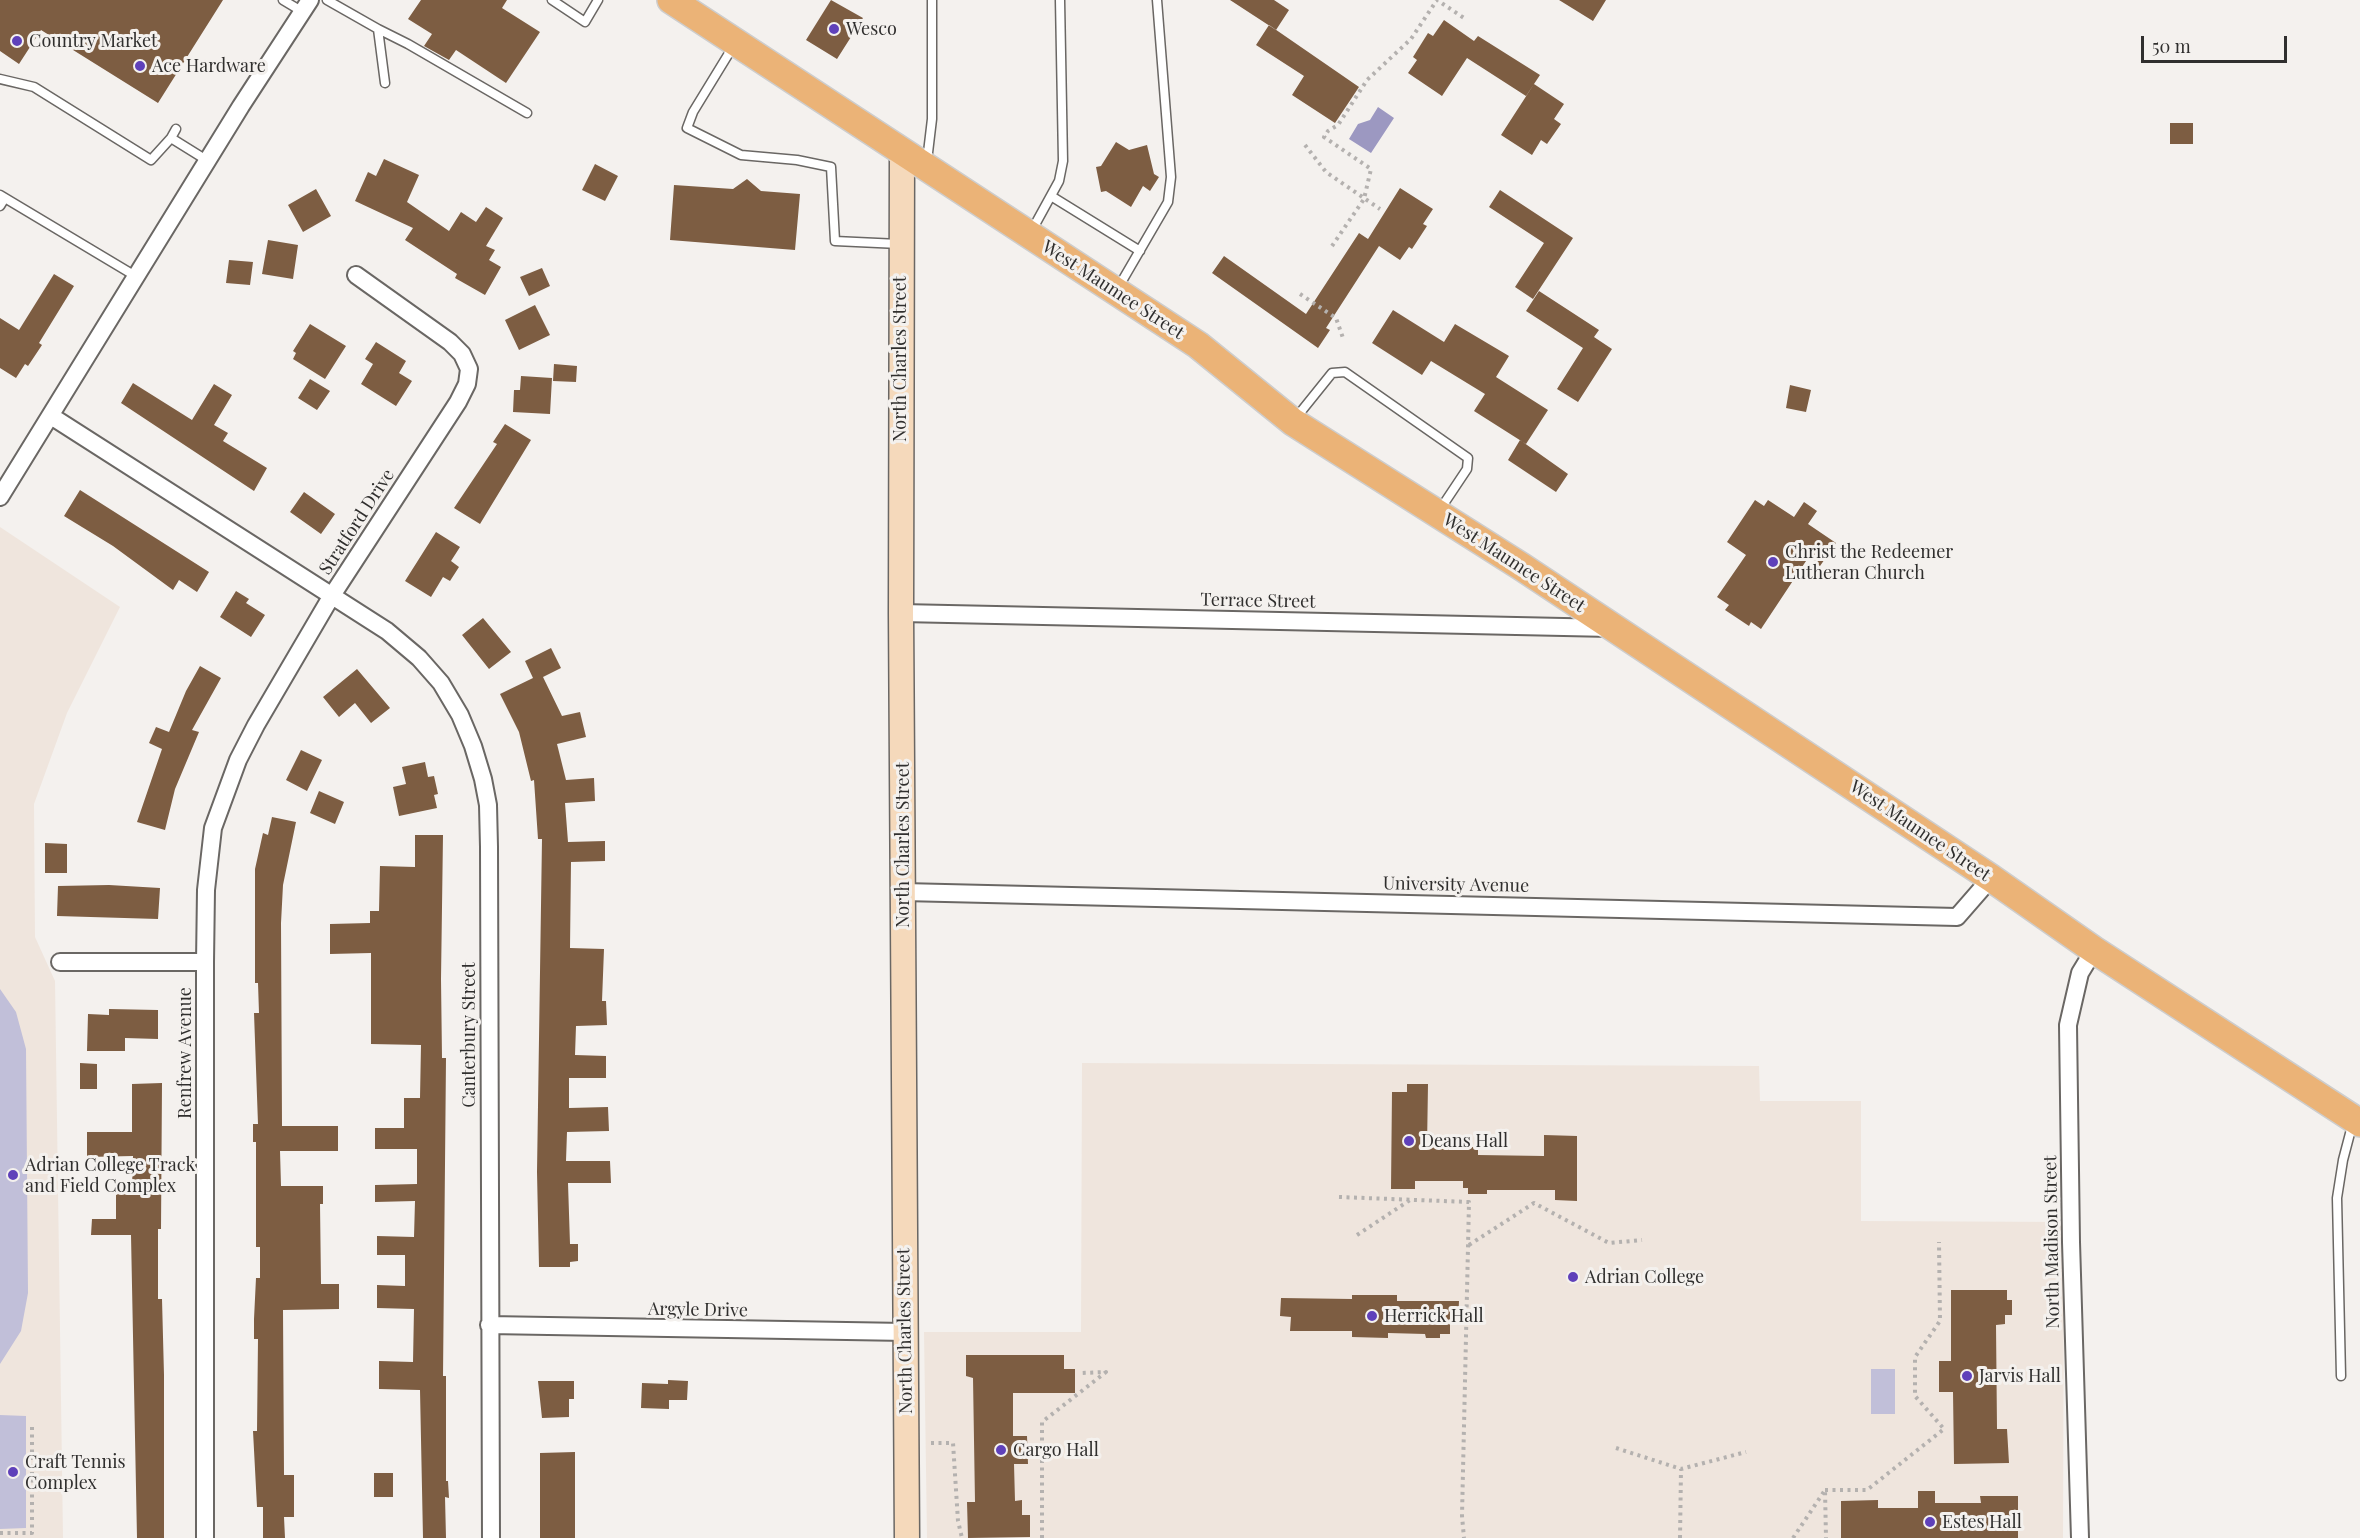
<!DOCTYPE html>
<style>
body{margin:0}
#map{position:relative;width:2360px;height:1538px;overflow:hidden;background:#f4f1ee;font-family:"Playfair Display",serif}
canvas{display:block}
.scale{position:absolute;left:2141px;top:36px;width:146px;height:27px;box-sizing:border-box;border:3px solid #302f2e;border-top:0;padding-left:8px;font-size:18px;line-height:21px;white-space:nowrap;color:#302f2e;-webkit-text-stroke:4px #f4f1ee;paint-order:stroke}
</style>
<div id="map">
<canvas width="2360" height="1538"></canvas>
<div class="scale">50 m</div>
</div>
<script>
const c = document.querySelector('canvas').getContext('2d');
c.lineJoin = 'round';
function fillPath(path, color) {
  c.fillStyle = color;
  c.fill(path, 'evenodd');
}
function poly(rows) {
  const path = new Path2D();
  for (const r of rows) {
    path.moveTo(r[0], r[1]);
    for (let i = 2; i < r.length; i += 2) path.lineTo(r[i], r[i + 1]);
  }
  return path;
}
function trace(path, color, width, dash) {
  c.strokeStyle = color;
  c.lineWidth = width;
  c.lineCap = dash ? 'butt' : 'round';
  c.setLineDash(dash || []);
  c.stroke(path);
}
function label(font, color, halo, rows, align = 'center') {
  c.font = font + ' "Playfair Display",serif';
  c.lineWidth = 6;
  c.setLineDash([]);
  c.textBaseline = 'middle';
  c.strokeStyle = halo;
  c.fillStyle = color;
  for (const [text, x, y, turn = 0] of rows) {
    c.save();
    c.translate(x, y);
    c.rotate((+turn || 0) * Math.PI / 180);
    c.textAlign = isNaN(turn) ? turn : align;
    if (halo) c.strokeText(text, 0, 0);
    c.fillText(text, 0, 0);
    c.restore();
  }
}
const built = poly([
 [0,527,120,607,67,713,34,804,35,937,55,981,63,1538,0,1538],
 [1082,1063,1759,1066,1760,1101,1861,1101,1861,1221,2064,1222,2063,1538,927,1538,924,1332,1081,1332]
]);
const green = poly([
 [0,989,16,1012,26,1049,28,1293,21,1331,0,1364],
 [1871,1369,1895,1369,1895,1414,1871,1414],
 [0,1415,26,1416,26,1528,0,1529]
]);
const water = poly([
 [1378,107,1394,118,1371,153,1349,139,1358,124,1370,120]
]);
const building = poly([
 [0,0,223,0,158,103,41,30,19,64,0,51],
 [421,0,507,0,502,8,540,32,506,83,456,50,449,60,424,46,432,34,408,19],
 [831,0,863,18,837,59,806,40],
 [1230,0,1274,0,1289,10,1276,30],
 [1559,0,1606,0,1593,21],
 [1444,20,1474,41,1478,36,1540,75,1526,96,1467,58,1442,96,1408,73,1417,60,1413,57,1428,33,1433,36],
 [1269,25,1359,87,1335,123,1292,95,1304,76,1256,45],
 [1534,84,1564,104,1554,119,1561,124,1547,144,1541,140,1532,155,1501,135],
 [2170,123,2193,123,2193,144,2170,144],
 [1116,142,1129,150,1147,145,1154,174,1159,177,1150,191,1143,186,1131,207,1106,191,1101,192,1096,167,1101,166],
 [384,159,419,175,407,202,449,231,461,212,476,222,486,207,503,218,486,246,495,250,489,260,501,267,485,295,455,278,457,274,405,240,413,228,355,201,368,172,376,176],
 [595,164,618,176,605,201,582,190],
 [747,179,761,191,800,194,795,250,670,240,674,185,733,189],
 [1400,188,1433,209,1423,224,1427,226,1412,249,1409,247,1400,260,1379,246,1326,328,1330,330,1318,348,1212,273,1224,256,1306,314,1359,233,1368,239],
 [316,189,331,216,303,232,288,205],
 [1500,190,1573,238,1533,299,1515,287,1544,243,1489,207],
 [268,240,298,245,293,279,262,274],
 [229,260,253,262,250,285,226,283],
 [542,268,550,286,529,296,520,277],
 [54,274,74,286,39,343,42,345,28,366,25,364,16,378,0,368,0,318,19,330],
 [1539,291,1599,330,1594,337,1612,349,1578,402,1557,389,1583,348,1526,311],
 [535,305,550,335,519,350,505,320],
 [1393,310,1444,342,1455,324,1509,356,1496,377,1548,410,1526,444,1474,411,1485,394,1431,361,1422,375,1372,343],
 [310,324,346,346,325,379,293,359,296,353,293,351],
 [376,342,406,361,399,373,412,381,396,406,361,384,373,364,365,359],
 [554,364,577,366,576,382,553,381],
 [521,376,552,378,550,414,513,412,514,390,520,390],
 [310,379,330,391,317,410,298,398],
 [133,383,192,420,214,384,232,395,214,425,228,433,223,441,267,468,254,491,121,403],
 [1790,385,1811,390,1806,412,1786,408],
 [505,424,531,440,480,524,454,508,497,444,493,442],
 [1520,440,1568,474,1556,492,1508,460],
 [80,490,209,572,197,592,179,580,173,590,113,546,64,516],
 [304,492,335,514,321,534,290,512],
 [1755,500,1764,506,1768,500,1794,517,1804,502,1817,511,1808,524,1836,543,1820,566,1808,558,1761,629,1751,622,1749,626,1725,610,1729,605,1717,597,1746,555,1727,542],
 [436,532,460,547,451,561,459,567,450,581,443,577,431,597,405,581],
 [236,591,249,599,246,603,265,615,251,637,220,617],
 [483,618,511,652,489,669,462,635],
 [551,648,561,668,543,677,562,716,580,712,586,737,557,744,566,780,594,778,595,801,565,803,568,842,605,841,605,861,571,862,570,948,604,949,602,1001,606,1001,607,1025,576,1026,575,1055,606,1056,606,1078,569,1078,569,1108,608,1107,609,1131,567,1132,566,1161,610,1161,611,1183,568,1183,570,1244,578,1244,578,1261,570,1262,570,1267,539,1267,537,1172,542,839,538,839,534,780,531,781,519,732,500,694,533,678,525,661],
 [200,666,221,678,192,730,199,732,175,789,165,830,137,822,162,749,149,743,156,727,169,732,186,691],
 [357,669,390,708,371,723,355,703,339,717,323,697],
 [301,750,322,760,307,791,286,780],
 [425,762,428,777,434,776,438,794,434,795,437,808,399,816,393,787,406,784,402,767],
 [319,791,344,802,335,824,310,813],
 [272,817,296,822,283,885,281,923,282,1126,338,1126,338,1151,280,1151,281,1186,323,1186,323,1204,320,1204,321,1284,339,1284,339,1309,283,1310,284,1475,294,1475,294,1517,284,1517,285,1538,263,1538,263,1507,257,1507,253,1431,257,1431,258,1339,254,1339,254,1319,256,1278,260,1278,260,1247,256,1247,256,1142,253,1142,253,1124,258,1124,254,1013,259,1013,258,983,255,983,255,869,263,833,268,835],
 [415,835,443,835,441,979,442,1058,446,1058,443,1376,446,1376,446,1481,448,1481,449,1498,445,1497,446,1538,423,1538,420,1390,379,1389,379,1361,413,1362,414,1309,377,1308,377,1285,405,1286,405,1255,377,1255,377,1236,414,1237,415,1201,375,1202,375,1185,417,1184,417,1149,375,1149,375,1128,404,1128,404,1098,420,1098,421,1045,371,1044,371,953,330,954,330,924,370,923,370,911,379,911,380,866,415,867],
 [45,843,67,844,67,873,45,873],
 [109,885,160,888,158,919,57,916,58,886],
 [109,1009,158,1010,158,1039,125,1038,125,1051,87,1051,88,1014,109,1015],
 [80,1063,97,1064,97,1089,80,1089],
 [162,1083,161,1229,158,1229,158,1299,162,1299,164,1375,164,1538,137,1538,131,1235,91,1235,92,1219,116,1219,116,1187,132,1187,133,1156,87,1157,87,1132,132,1132,132,1084],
 [1407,1084,1428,1084,1427,1147,1478,1147,1478,1155,1544,1156,1544,1135,1577,1136,1577,1201,1555,1200,1555,1190,1487,1190,1487,1194,1468,1194,1468,1188,1463,1188,1463,1181,1415,1181,1415,1189,1391,1189,1392,1092,1407,1092],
 [1951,1290,2007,1290,2007,1300,2012,1300,2012,1315,2005,1315,2005,1324,1996,1325,1997,1429,2007,1429,2009,1463,1954,1464,1953,1392,1939,1392,1939,1361,1951,1361],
 [1352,1295,1397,1295,1397,1301,1459,1301,1458,1322,1450,1322,1450,1334,1440,1334,1440,1338,1426,1338,1425,1334,1388,1333,1388,1338,1352,1337,1352,1331,1290,1331,1291,1317,1280,1316,1281,1298,1352,1299],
 [966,1355,1064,1355,1064,1369,1075,1369,1075,1393,1013,1393,1013,1436,1027,1436,1028,1464,1014,1464,1015,1501,1022,1500,1022,1515,1030,1515,1030,1537,968,1538,967,1502,975,1502,973,1378,966,1376],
 [668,1380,688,1381,687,1400,669,1400,669,1409,641,1408,642,1383,668,1384],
 [538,1381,574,1381,574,1399,569,1399,569,1417,542,1418],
 [575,1452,575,1538,540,1538,540,1453],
 [374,1473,393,1473,393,1497,374,1497],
 [1918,1491,1935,1491,1935,1503,1981,1503,1980,1496,2018,1496,2018,1538,1841,1538,1841,1501,1878,1500,1878,1508,1918,1508]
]);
const path = poly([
 [1305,145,1326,172,1380,209],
 [1332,246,1364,199,1371,169,1324,137,1328,131,1338,125,1367,80,1411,39,1437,0,1467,20],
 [1300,294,1336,318,1343,338],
 [1339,1197,1469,1202,1462,1516,1464,1538],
 [1357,1235,1410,1200],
 [1469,1245,1534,1203,1609,1243,1642,1240],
 [931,1443,953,1443,958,1521,962,1538],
 [1616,1448,1681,1469,1746,1452],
 [1825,1490,1867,1490,1944,1429,1915,1396,1915,1357,1940,1321,1939,1242],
 [0,1533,32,1533,32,1427],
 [1042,1538,1042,1422,1106,1372,1081,1373],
 [1680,1538,1681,1469],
 [1793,1538,1825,1490,1826,1538]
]);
const lane = poly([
 [283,0,303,12],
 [327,0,378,29,385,83],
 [552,0,585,22,598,0],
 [378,29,408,44,527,113],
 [734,45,693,112,687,128,741,155,797,160,831,167,835,241,899,244],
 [0,79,34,87,151,160,171,138],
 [176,129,171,138,208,161],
 [927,161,932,119,932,0],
 [0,195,137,277],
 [1051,196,1140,251],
 [0,206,5,198],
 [1031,232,1059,181,1063,161,1060,0],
 [1118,288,1168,202,1171,177,1157,0],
 [1295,419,1332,373,1345,372,1468,458,1467,469,1439,511],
 [2341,1376,2337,1198,2343,1160,2353,1122]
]);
const street = poly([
 [51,416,387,631,419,658,441,683,460,715,473,746,483,779,488,805,489,847,491,1538],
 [0,497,241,106,310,0],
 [901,613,1611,628],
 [903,892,1957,917,1991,878],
 [60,962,205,962],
 [489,1325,906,1332],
 [205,1538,205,962,206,890,213,828,238,760,256,725,331,597,458,402,467,384,469,369,462,354,450,342,356,275],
 [2080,1538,2071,1242,2068,1025,2080,973,2094,950]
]);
const secondary = poly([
 [902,152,901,613,907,1538]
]);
const primary = poly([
 [671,0,1198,345,1293,422,1522,567,1991,878,2094,950,2360,1123]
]);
const markers = [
 [834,29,6,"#5f41ba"],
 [17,41,6,"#5f41ba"],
 [140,66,6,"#5f41ba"],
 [1773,562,6,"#5f41ba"],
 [1409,1141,6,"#5f41ba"],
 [13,1175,6,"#5f41ba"],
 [1573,1277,6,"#5f41ba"],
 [1372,1316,6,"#5f41ba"],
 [1967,1376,6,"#5f41ba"],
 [1001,1450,6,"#5f41ba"],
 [13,1472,6,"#5f41ba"],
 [1930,1522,6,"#5f41ba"]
];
const poiNames = [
 ["Wesco",846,29],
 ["Country Market",29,41],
 ["Ace Hardware",152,66],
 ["Christ the Redeemer",1785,552],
 ["Lutheran Church",1785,573],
 ["Deans Hall",1421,1141],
 ["Adrian College Track",25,1165],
 ["and Field Complex",25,1186],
 ["Adrian College",1585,1277],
 ["Herrick Hall",1384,1316],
 ["Jarvis Hall",1979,1376],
 ["Cargo Hall",1013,1450],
 ["Craft Tennis",25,1462],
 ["Complex",25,1483],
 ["Estes Hall",1942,1522]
];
const streetNames = [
 ["West Maumee Street",1113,290,33],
 ["North Charles Street",900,359,-90],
 ["Stratford Drive",357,522,-57],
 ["West Maumee Street",1514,563,33],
 ["Terrace Street",1258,601,1],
 ["West Maumee Street",1920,831,34],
 ["North Charles Street",903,845,-90],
 ["University Avenue",1456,885,1],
 ["Canterbury Street",469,1035,-90],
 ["Renfrew Avenue",185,1053,-90],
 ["North Madison Street",2052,1242,-91],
 ["Argyle Drive",698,1310,1],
 ["North Charles Street",905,1331,-91]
];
fillPath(built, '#efe5dd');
fillPath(green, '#c1bfd9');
fillPath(water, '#9c98c1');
fillPath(building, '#7d5d42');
trace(lane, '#6a6764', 11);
trace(street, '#6a6764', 20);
trace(secondary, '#6a6764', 27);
trace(primary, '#cdcdcd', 30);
trace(path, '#b4b1af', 4, [3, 4.5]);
trace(lane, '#fff', 8);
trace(street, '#fff', 16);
trace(secondary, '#f5d9bb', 24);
trace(primary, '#ebb377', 27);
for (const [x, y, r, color] of markers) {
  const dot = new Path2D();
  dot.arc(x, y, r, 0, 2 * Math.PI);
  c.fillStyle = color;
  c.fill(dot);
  trace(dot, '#f4f1ee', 2);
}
label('18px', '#302f2e', '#f4f1ee', poiNames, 'left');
label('18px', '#302f2e', '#f4f1ee', streetNames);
</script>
